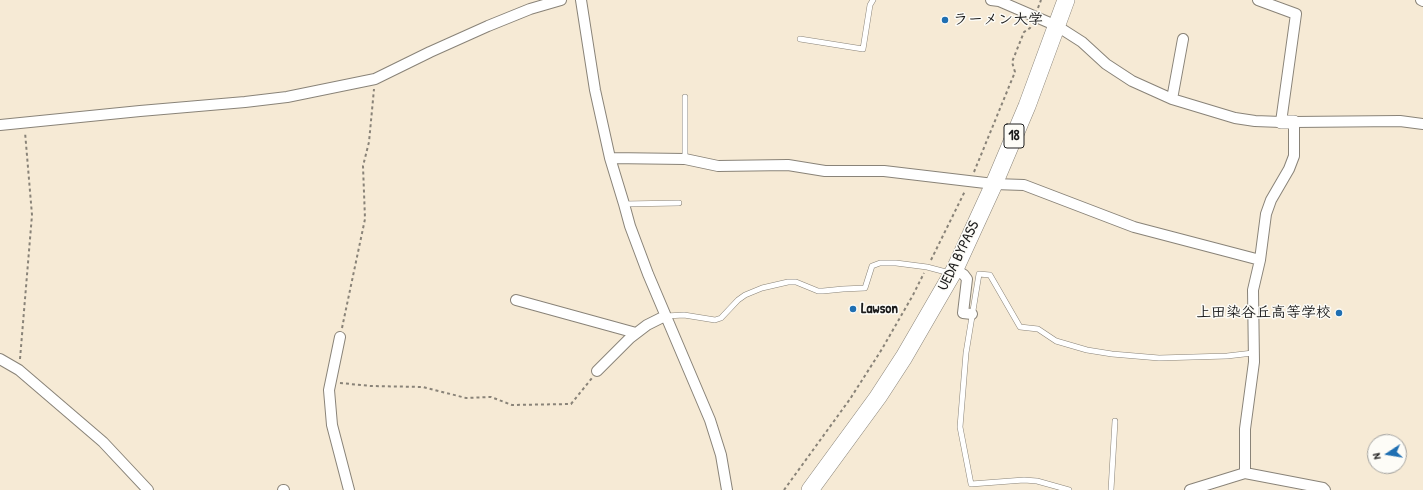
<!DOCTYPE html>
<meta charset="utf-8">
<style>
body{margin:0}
#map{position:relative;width:1423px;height:490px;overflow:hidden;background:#f6ead5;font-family:"Patrick Hand",sans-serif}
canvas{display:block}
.north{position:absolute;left:1367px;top:434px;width:40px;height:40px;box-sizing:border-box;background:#fdfcf7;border:1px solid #a3a29f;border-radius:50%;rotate:258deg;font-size:11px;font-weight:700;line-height:16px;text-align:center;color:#1c1c1c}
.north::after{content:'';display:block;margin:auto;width:14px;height:18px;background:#1f6fb2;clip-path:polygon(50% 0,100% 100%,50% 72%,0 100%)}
</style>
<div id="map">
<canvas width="1423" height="490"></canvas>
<div class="north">N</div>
</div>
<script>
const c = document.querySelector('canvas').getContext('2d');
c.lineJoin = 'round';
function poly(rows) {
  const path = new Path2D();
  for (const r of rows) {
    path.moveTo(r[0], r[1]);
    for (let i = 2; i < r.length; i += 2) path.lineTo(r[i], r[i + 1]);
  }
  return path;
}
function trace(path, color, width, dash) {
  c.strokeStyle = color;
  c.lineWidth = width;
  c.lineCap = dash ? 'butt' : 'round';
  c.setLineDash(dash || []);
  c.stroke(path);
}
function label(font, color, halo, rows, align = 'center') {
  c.font = font + ' "Patrick Hand","Klee One",sans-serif';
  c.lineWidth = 3;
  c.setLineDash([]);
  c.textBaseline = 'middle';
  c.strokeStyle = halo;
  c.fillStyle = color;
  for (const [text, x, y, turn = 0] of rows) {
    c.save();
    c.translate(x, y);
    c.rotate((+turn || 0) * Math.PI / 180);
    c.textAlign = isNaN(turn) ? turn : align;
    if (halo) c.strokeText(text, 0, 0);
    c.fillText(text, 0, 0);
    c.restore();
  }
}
const path = poly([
 [1038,8,1041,0],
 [974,172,1015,72,1012,62,1024,32,1030,28,1031,26],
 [931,260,965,191],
 [342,328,365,219,363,166,369,142,374,89],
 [20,359,32,215,25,132],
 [340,383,371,386,423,387,466,398,491,397,512,405,571,404,592,378],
 [784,490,850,399,882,349,913,295,924,273]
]);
const service = poly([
 [800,39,863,49,870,5,873,0],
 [685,97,685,159],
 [624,204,679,203],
 [666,316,684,315,715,320,721,318,738,300,745,295,762,288,788,282,796,282,818,291,823,291,843,289,865,288,872,266,880,263,896,263,927,267,946,272,949,274],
 [1069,490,1037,481,1024,480,971,484,960,427,966,353,979,274,990,275,1020,327,1038,329,1056,341,1087,350,1112,354,1159,358,1227,356,1253,353],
 [1111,490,1115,421]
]);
const minor = poly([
 [581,0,595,90,610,158,624,204,630,226,648,274,710,420,721,455,727,490],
 [991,0,999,1,1057,26,1082,42,1106,64,1132,81,1172,99,1235,118,1255,121,1281,122,1296,14,1258,0],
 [1421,0,1423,1],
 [1172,99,1183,39],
 [0,125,140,111,245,102,287,97,375,79,430,52,488,26,530,9,561,0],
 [610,158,685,159,718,166,788,165,825,171,884,171,994,184,1024,185,1134,227,1260,260],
 [955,269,964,275,967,279,963,313,972,314],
 [516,300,636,333],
 [340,337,329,390,332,425,349,490],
 [0,359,19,370,103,442,148,490],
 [597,371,630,338,647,325,665,316],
 [1245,473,1245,429,1254,362,1253,290,1260,260,1266,214,1271,200,1289,169,1294,156,1294,122,1400,121,1423,124],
 [283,490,284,490],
 [1190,490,1245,473,1323,488,1325,490]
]);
const tertiary = poly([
 [1281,122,1294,122]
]);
const trunk = poly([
 [810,490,878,397,904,357,955,269,994,184,1027,106,1066,0]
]);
const markers = [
 [945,20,4,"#1f6fb2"],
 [853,309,4,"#1f6fb2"],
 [1339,313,4,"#1f6fb2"]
];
const shields = [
 [1014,136,20]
];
const shieldNames = [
 ["18",1014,136]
];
const poiNames = [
 ["ラーメン大学",953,20],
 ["Lawson",861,309],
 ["上田染谷丘高等学校",1331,313,"right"]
];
const streetNames = [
 ["UEDA BYPASS",959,256,-64]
];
trace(service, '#898378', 6);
trace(minor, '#898378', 12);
trace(tertiary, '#898378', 14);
trace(trunk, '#898378', 18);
trace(path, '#898378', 2, [3, 3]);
trace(service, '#fff', 5);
trace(minor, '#fff', 10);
trace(tertiary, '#fff', 13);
trace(trunk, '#fff', 17);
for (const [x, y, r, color] of markers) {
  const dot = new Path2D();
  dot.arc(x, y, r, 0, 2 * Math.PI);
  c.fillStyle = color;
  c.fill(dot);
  trace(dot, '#fdfcf7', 1.5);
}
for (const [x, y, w] of shields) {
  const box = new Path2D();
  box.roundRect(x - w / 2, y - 12, w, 24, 3);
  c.fillStyle = '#fdfcf7';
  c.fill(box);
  trace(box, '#1c1c1c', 1);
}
label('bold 14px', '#1c1c1c', null, shieldNames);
label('bold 15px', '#1c1c1c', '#fdfcf7', poiNames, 'left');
label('15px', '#1c1c1c', '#fdfcf7', streetNames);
</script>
